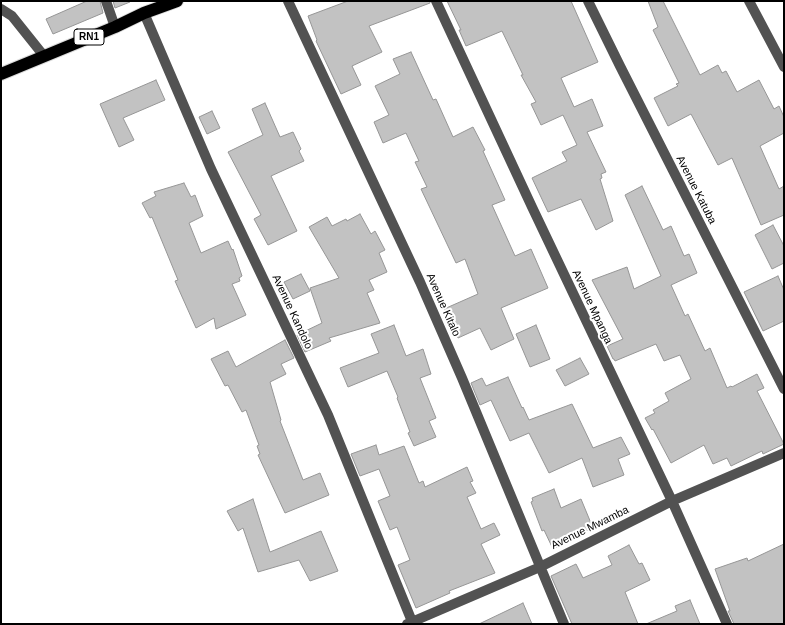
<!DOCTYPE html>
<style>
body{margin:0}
#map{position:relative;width:785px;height:625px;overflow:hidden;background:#fff;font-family:Helvetica,sans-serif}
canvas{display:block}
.frame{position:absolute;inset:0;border:2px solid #000;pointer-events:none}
</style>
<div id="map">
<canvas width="785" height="625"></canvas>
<div class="frame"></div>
</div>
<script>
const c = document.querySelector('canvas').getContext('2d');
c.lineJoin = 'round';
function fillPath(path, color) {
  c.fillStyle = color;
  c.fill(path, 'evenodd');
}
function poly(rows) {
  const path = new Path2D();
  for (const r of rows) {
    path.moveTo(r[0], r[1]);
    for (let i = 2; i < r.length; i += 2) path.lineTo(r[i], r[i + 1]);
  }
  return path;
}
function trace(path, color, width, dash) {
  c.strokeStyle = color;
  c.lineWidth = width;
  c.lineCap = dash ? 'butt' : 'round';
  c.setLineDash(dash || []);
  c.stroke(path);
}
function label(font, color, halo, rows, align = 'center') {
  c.font = font + ' Helvetica,sans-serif';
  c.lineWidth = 4;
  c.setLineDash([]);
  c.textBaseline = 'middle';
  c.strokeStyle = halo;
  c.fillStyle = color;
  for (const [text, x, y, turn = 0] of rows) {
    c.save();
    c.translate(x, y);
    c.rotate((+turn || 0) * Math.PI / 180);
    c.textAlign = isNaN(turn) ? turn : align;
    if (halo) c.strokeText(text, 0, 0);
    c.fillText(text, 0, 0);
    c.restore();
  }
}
const building = poly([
 [87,1,100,1,103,13,53,34,46,19,87,1],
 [113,1,130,1,130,2,115,8,113,1],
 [348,1,430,1,430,3,369,26,382,52,352,66,361,85,341,94,316,41,317,40,308,16,348,1],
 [447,1,571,1,598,62,561,78,574,107,592,99,603,126,587,132,606,172,601,174,602,178,600,179,613,221,596,230,581,199,548,212,532,178,567,161,562,152,577,145,563,115,541,125,531,104,536,102,521,75,523,75,502,31,466,46,459,30,461,30,447,1],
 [648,1,663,1,700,75,718,65,722,73,726,71,737,92,759,80,774,109,779,106,784,117,784,133,760,146,779,189,784,186,784,215,761,225,732,158,718,165,691,114,668,126,654,98,678,86,676,84,679,83,653,30,658,27,648,1],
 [411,52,433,100,436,99,453,137,473,127,485,150,483,151,505,200,492,205,515,256,531,249,548,288,501,308,514,339,491,350,480,328,458,338,444,309,478,294,465,259,456,263,421,189,427,187,415,162,419,161,406,133,383,143,374,122,389,115,375,86,400,74,393,59,411,52],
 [156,80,165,100,123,118,134,140,119,147,100,104,156,80],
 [265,103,280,137,293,132,301,149,299,151,304,161,271,176,297,231,268,245,254,219,261,215,228,152,263,135,252,109,265,103],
 [212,111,220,128,207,134,199,117,212,111],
 [184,183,191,197,195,195,203,216,189,223,201,253,228,241,232,250,233,249,242,276,239,278,240,281,232,284,246,315,216,329,214,318,196,328,175,281,178,280,152,217,150,218,142,203,156,196,154,192,184,183],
 [642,186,663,230,671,226,684,256,689,254,697,273,671,285,685,316,688,314,705,351,710,348,727,388,731,386,732,387,757,374,764,388,757,391,784,444,763,454,762,451,731,466,727,458,713,464,704,445,671,463,653,429,652,430,645,418,655,413,653,410,669,401,665,393,691,379,680,355,664,361,656,344,615,361,614,359,613,359,607,346,623,339,592,280,627,267,634,289,661,276,625,195,642,186],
 [360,214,371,234,375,231,385,250,379,253,387,272,369,280,374,290,367,293,380,323,329,338,331,341,305,352,297,335,322,323,310,288,339,278,309,227,327,217,332,226,346,219,347,221,360,214],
 [773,225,784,246,784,263,772,269,755,235,773,225],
 [301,274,310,291,293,299,284,282,301,274],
 [778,276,784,290,784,321,763,331,744,292,778,276],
 [394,325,406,356,423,349,431,374,420,378,436,418,429,421,436,437,414,446,408,433,410,432,397,398,398,397,387,371,348,387,340,368,379,353,371,334,394,325],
 [536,325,550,359,530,367,516,334,536,325],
 [285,340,294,358,281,364,286,374,270,382,281,420,280,421,303,480,320,473,329,495,285,513,258,455,260,454,257,446,259,445,246,410,242,412,228,385,225,386,211,359,228,351,236,367,285,340],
 [580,358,589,374,565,386,556,370,580,358],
 [508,377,522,408,523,407,529,420,572,404,593,448,621,437,630,454,618,459,624,475,593,487,582,458,549,473,529,433,510,441,491,400,480,405,471,383,482,378,486,386,508,377],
 [376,445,379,455,404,446,419,483,423,481,425,487,467,467,473,481,470,482,476,493,467,497,481,529,494,523,500,535,481,544,495,573,449,591,450,593,416,608,398,565,410,560,397,527,390,530,378,501,390,496,379,469,360,476,351,454,376,445],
 [554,489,561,508,581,499,593,528,579,534,580,536,553,549,544,530,542,531,531,502,533,501,532,498,554,489],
 [253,499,270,552,321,531,338,571,310,581,299,560,258,572,243,528,238,531,227,511,253,499],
 [784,544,784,624,734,624,728,611,730,611,715,569,747,558,748,561,784,544],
 [629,545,639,564,642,563,650,580,625,592,638,624,572,624,551,576,576,564,583,578,612,565,608,556,629,545],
 [690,600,700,624,646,624,677,611,675,606,690,600],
 [523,603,532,624,479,624,523,603]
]);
const minor = poly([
 [106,1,115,27],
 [288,1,420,282,462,378,564,624],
 [436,1,532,207,672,501,727,624],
 [588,1,620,66,784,389],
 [749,1,784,67],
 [1,9,12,16,44,56],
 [144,13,211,169,328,415,413,624],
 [407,624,540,567,672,501,784,453]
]);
const highway = poly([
 [1,74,115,27,144,13,177,1]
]);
const shields = [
 [89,37,30]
];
const shieldNames = [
 ["RN1",89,37]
];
const streetNames = [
 ["Avenue Katuba",696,190,63],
 ["Avenue Kitalo",443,305,66],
 ["Avenue Mpanga",592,307,65],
 ["Avenue Kandolo",292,312,65],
 ["Avenue Mwamba",590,528,-26]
];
fillPath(building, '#c2c2c2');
trace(building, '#969696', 1);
trace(highway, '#dbdbdb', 14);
trace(minor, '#525252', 10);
trace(highway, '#000', 12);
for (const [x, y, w] of shields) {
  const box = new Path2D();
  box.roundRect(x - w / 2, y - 8, w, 16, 3);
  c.fillStyle = '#fff';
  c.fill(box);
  trace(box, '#000', 1);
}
label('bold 10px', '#000', null, shieldNames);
label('11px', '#000', '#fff', streetNames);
</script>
